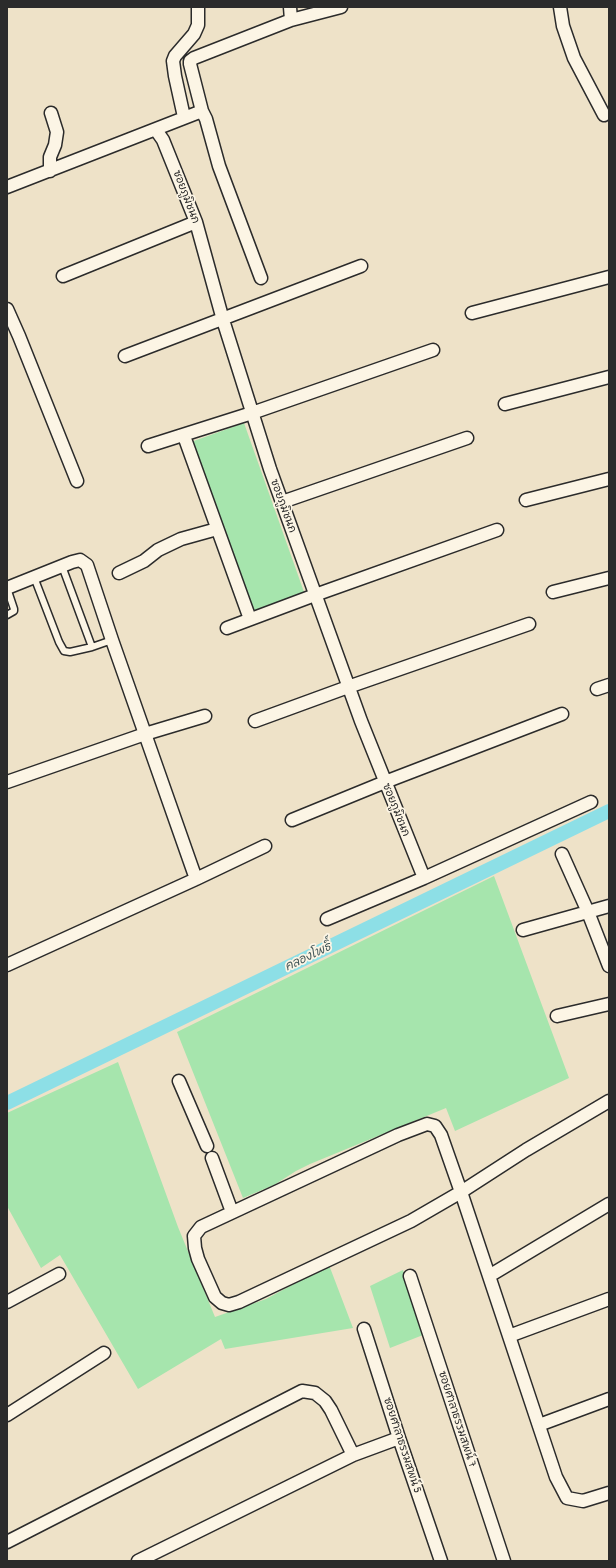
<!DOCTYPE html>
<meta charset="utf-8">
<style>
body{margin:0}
#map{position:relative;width:616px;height:1568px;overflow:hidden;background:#eee2c8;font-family:"Patrick Hand",sans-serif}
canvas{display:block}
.frame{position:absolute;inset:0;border:8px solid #2b2b2b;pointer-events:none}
</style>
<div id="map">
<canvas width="616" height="1568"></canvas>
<div class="frame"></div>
</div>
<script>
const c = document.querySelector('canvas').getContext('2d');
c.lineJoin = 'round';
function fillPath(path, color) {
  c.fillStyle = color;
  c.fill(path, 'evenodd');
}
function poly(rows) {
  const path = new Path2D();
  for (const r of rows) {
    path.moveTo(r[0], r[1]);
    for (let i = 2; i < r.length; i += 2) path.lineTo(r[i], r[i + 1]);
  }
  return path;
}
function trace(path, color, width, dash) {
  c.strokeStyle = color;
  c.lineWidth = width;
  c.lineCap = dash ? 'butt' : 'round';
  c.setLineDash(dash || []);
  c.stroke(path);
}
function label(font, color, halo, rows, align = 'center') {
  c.font = font + ' "Patrick Hand","Playpen Sans Thai",sans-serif';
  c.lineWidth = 3.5;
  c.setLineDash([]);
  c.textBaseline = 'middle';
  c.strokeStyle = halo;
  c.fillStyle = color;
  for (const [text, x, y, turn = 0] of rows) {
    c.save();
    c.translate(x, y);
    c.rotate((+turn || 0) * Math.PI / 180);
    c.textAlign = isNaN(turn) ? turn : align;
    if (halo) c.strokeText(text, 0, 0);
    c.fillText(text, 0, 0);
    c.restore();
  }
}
const green = poly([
 [244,423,304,592,254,611,191,442],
 [494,876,569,1078,455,1131,446,1108,310,1164,296,1171,274,1185,243,1198,177,1032],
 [118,1062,178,1227,215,1317,266,1299,329,1265,353,1328,225,1349,221,1339,138,1389,60,1255,41,1268,7,1206,7,1113],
 [403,1270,423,1335,390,1348,370,1286]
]);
const canal = poly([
 [7,1103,609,811]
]);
const lane = poly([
 [62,566,92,647],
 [34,577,59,642,64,651,70,652,92,647,112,640],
 [7,615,14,611,14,609,7,588]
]);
const street = poly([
 [290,7,291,20],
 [560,7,563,26,574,58,604,115],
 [202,111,206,119,219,166,261,278],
 [184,117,175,76,173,61,175,56,194,34,198,25,198,7],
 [156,130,163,140,196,222,223,320,270,469,361,721,424,878],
 [50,171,50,157,55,145,57,132,51,113],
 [7,187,202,111,190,64,190,61,194,58,291,20,341,7],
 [63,276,196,222],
 [7,309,19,336,77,481],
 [472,313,609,277],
 [125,356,361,266],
 [505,404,609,377],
 [184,436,250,619],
 [148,446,252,413,433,350],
 [526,500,609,479],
 [282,502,467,438],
 [119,573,144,561,158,550,181,539,217,529],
 [7,588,72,562,80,560,87,565,112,640,196,879],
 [553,592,609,578],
 [227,628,315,595,497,530],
 [597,689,609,685],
 [255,721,348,687,529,624],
 [7,782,145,734,205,716],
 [292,820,385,782,562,714],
 [562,854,588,912,609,966],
 [327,919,424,878,591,802],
 [523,930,609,906],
 [7,965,196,879,265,846],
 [557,1016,609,1004],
 [179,1081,207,1146],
 [609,1101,526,1150,461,1192,411,1221,239,1302,229,1305,222,1303,215,1297,198,1259,195,1248,194,1236,201,1227,398,1135,427,1124,435,1126,441,1135,461,1192,556,1477,567,1498,583,1501,609,1493],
 [212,1158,232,1212],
 [410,1276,504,1561],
 [489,1276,609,1204],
 [7,1302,59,1274],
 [364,1329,399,1438,441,1561],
 [509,1336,609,1299],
 [7,1415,104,1353],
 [539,1425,609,1399],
 [7,1542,302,1391,315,1393,325,1401,331,1410,353,1455],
 [138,1561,353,1455,399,1438]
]);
const streetNames = [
 ["ซอยภูมิชนก",186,197,69],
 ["ซอยภูมิชนก",283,506,70],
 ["ซอยภูมิชนก",396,810,68],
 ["ซอยศาลาธรรมสพน์ 7",457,1419,72],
 ["ซอยศาลาธรรมสพน์ 5",402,1445,72]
];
const waterNames = [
 ["คลองโพธิ์",308,957,-26]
];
fillPath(green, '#a6e5ad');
trace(canal, '#8ddfe6', 14);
trace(lane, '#2b2b2b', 9);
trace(street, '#2b2b2b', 15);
trace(lane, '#fcf5e5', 6);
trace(street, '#fcf5e5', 12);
label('11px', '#2b2b2b', '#fcf5e5', streetNames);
label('italic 12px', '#44585a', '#fcf5e5', waterNames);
</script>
